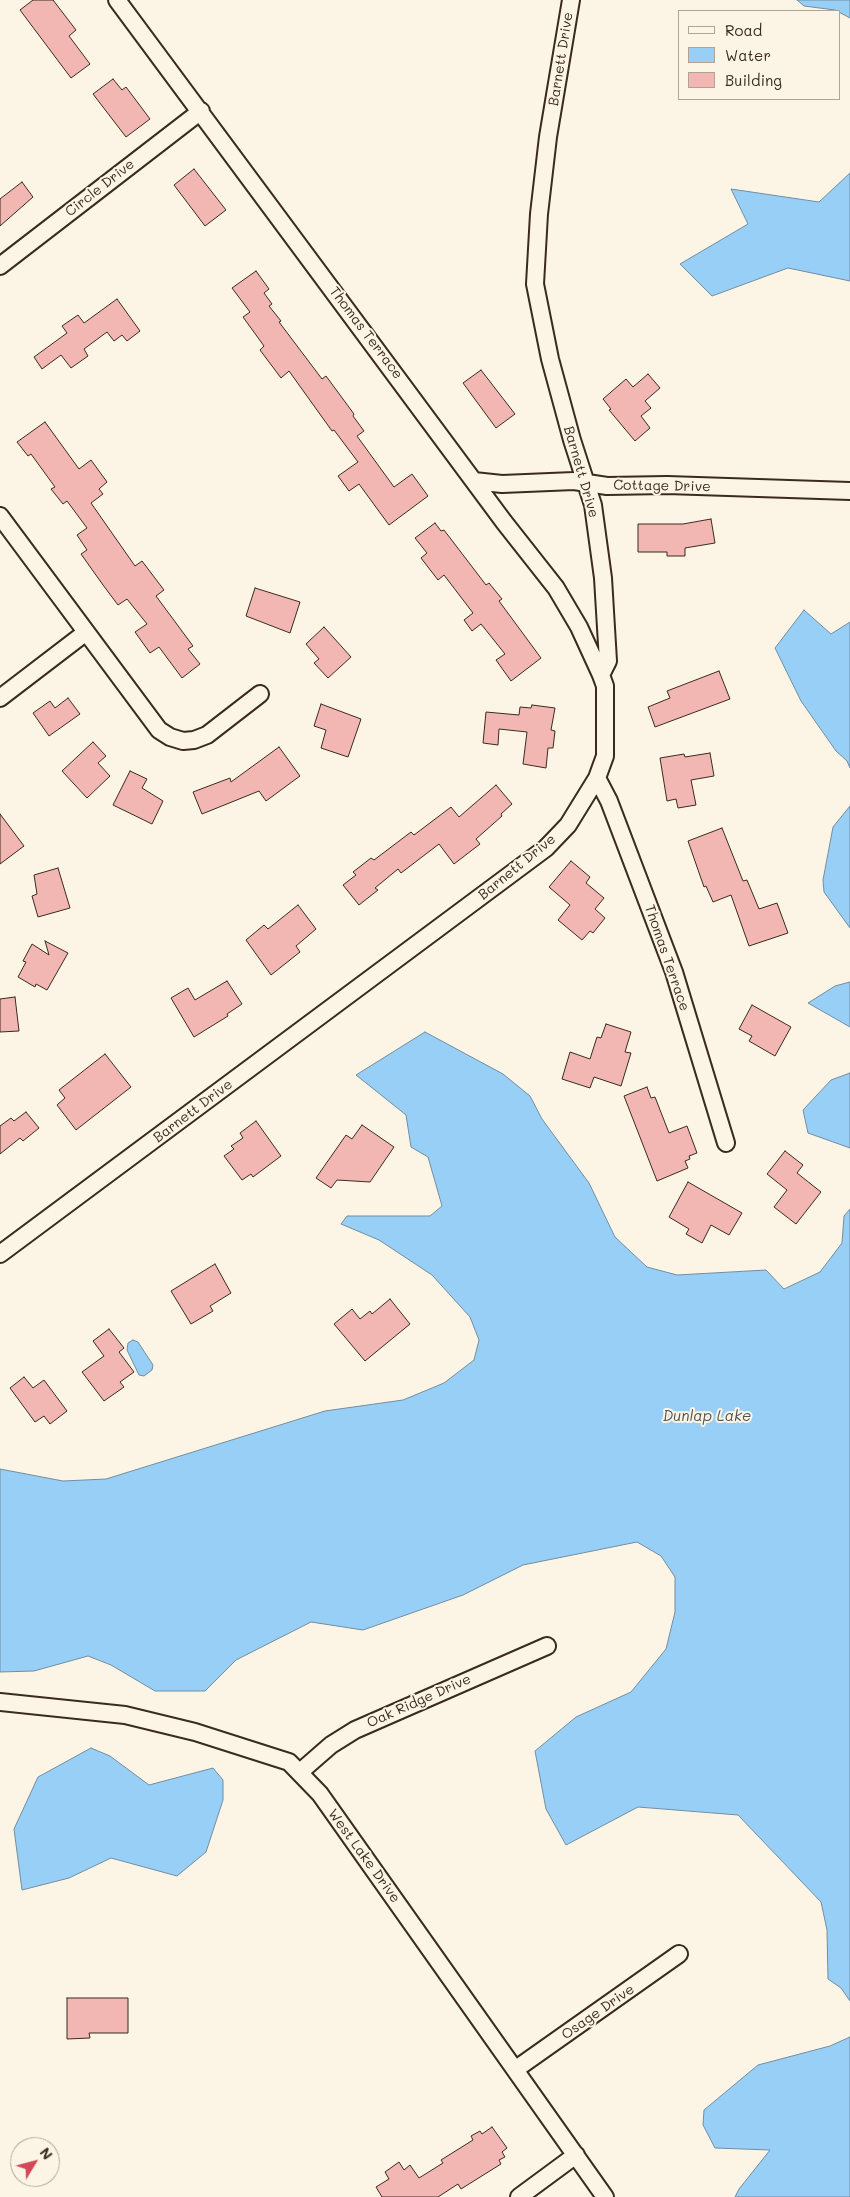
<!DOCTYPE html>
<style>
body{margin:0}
#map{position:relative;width:850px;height:2197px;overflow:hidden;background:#fcf5e5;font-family:Mali,sans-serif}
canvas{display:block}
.legend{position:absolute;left:678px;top:10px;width:162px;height:90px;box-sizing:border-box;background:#fcf5e5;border:1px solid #afa495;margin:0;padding:6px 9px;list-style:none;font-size:15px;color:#3b2a1e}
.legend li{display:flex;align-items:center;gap:10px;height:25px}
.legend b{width:25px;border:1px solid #afa495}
.north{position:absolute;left:10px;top:2137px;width:50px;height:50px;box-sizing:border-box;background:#fcf5e5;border:1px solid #afa495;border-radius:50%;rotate:53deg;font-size:14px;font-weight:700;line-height:20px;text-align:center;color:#3b2a1e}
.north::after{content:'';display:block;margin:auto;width:18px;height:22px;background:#d1495b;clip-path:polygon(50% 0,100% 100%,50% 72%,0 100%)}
</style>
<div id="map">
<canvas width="850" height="2197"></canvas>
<ul class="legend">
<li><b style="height:6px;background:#fcf5e5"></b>Road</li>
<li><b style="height:14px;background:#98cff7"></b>Water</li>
<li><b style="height:14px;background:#f2b7b2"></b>Building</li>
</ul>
<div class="north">N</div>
</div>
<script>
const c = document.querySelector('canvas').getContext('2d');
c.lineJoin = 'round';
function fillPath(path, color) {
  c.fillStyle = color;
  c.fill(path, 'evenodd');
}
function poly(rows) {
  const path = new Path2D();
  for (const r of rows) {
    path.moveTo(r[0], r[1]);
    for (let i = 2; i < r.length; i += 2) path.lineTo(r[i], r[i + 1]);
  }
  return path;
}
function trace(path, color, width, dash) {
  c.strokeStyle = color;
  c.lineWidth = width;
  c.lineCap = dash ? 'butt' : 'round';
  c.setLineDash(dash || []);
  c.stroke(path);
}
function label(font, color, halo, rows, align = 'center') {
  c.font = font + ' Mali,sans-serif';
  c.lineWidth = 4;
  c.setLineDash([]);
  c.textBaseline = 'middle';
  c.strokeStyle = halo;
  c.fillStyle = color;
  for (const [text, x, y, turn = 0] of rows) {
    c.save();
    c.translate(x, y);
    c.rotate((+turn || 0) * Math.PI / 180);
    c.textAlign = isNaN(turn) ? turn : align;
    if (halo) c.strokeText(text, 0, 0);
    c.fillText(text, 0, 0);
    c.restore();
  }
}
const water = poly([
 [797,0,850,0,850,18,835,10,804,6,797,0],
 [850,173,850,281,788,268,712,296,680,264,748,224,731,189,819,202,850,173],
 [804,610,831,634,850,622,850,768,847,761,836,751,801,701,775,648,804,610],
 [850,806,850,928,824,892,823,880,833,827,850,806],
 [850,982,850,1027,808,1003,835,986,850,982],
 [425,1032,503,1074,530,1096,542,1119,589,1183,615,1237,647,1267,677,1275,766,1270,784,1289,820,1272,842,1243,844,1216,850,1209,850,2001,841,1988,828,1979,827,1930,821,1902,738,1815,638,1807,566,1845,546,1809,535,1751,576,1717,631,1692,666,1649,675,1612,675,1577,661,1556,637,1542,523,1565,463,1595,363,1630,311,1622,236,1660,205,1691,155,1691,111,1665,88,1656,34,1671,0,1672,0,1469,63,1481,106,1479,325,1411,403,1400,444,1383,474,1360,479,1340,470,1317,432,1275,379,1240,341,1224,347,1216,430,1216,442,1206,428,1157,411,1147,406,1115,356,1075,425,1032],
 [850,1073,850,1148,808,1133,803,1110,831,1080,850,1073],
 [133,1340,138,1342,153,1365,152,1370,144,1376,139,1375,127,1350,128,1343,133,1340],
 [91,1748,110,1756,149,1785,213,1768,223,1780,223,1800,206,1852,177,1876,111,1858,69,1878,22,1890,14,1829,38,1777,91,1748],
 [850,2037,850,2197,735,2197,739,2189,770,2150,715,2148,703,2125,704,2110,758,2065,830,2046,850,2037]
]);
const building = poly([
 [33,0,53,0,76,30,69,36,90,64,71,78,20,10,33,0],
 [113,79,122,90,126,87,150,119,126,137,93,94,113,79],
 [194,169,226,210,205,226,174,185,194,169],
 [22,182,33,197,0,226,0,199,22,182],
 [256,271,269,289,264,293,272,304,269,306,281,321,279,322,322,379,326,376,354,414,353,416,364,431,357,436,394,487,412,474,428,496,389,525,359,484,349,491,338,476,358,462,334,430,332,431,289,371,281,378,260,350,264,346,243,317,250,312,232,288,256,271],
 [117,299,140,331,127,341,122,335,114,341,107,332,84,349,88,356,71,368,61,355,42,369,34,357,67,333,62,326,78,315,84,323,117,299],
 [481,370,515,414,496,428,463,383,481,370],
 [648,374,660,388,645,401,651,408,641,416,650,428,635,441,609,410,611,409,603,399,626,379,633,387,648,374],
 [45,422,79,469,91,460,107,482,99,489,103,494,91,503,135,566,142,561,164,590,156,596,193,646,188,649,200,664,182,678,159,647,150,653,135,632,147,624,127,599,118,605,103,585,81,554,87,550,77,535,87,528,67,501,63,504,51,489,55,487,31,454,28,456,17,442,45,422],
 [711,519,715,543,685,548,685,556,667,556,667,552,638,552,638,524,683,524,711,519],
 [435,523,441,531,444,530,486,585,489,583,502,599,499,601,541,658,511,681,496,660,505,654,481,624,472,631,464,620,473,613,444,575,438,580,421,558,427,553,415,538,435,523],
 [255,588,300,602,290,633,246,616,255,588],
 [324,627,351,657,328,678,314,663,319,659,306,644,324,627],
 [719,671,730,699,655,727,648,707,670,698,667,691,719,671],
 [68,698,80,714,49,736,33,713,50,701,55,708,68,698],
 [321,704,361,719,348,757,321,748,326,730,314,726,321,704],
 [532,705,555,708,551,730,555,731,553,748,548,748,546,768,523,764,527,732,499,729,498,745,483,743,486,712,519,715,520,707,531,708,532,705],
 [93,742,106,756,98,763,110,776,87,798,62,771,93,742],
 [279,747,300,776,266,801,259,791,202,814,193,792,230,778,231,782,279,747],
 [710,753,714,776,691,780,696,805,678,808,676,799,667,801,660,758,684,754,685,757,710,753],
 [130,771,147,779,142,788,163,801,152,824,113,805,130,771],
 [496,785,512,804,501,814,502,816,476,839,480,844,454,864,439,844,401,873,398,869,375,888,378,890,359,905,343,885,356,875,353,872,371,858,374,860,411,832,414,835,451,807,459,817,496,785],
 [0,814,24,846,0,864,0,814],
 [722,828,743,881,747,880,759,909,777,903,788,933,749,946,731,895,713,902,706,886,704,887,688,841,722,828],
 [571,861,590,877,586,883,604,898,595,909,605,918,593,933,590,931,582,940,558,920,570,905,549,887,571,861],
 [58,868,70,908,38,917,32,896,37,894,34,875,58,868],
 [298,905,316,929,296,946,300,952,271,975,246,940,264,925,268,929,298,905],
 [45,941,68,953,47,990,36,984,35,987,18,977,26,962,23,961,32,944,49,955,45,941],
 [227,981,242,1004,227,1014,228,1016,194,1037,171,998,188,988,195,1000,227,981],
 [15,997,19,1031,0,1032,0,999,15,997],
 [752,1005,791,1027,775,1056,749,1041,752,1036,739,1029,752,1005],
 [606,1024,631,1032,625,1052,631,1053,621,1086,594,1077,590,1088,562,1079,570,1052,590,1059,597,1037,601,1038,606,1024],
 [105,1054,131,1087,76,1130,57,1105,65,1098,59,1090,105,1054],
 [647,1087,651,1098,655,1097,669,1133,687,1126,697,1153,689,1156,690,1159,685,1161,688,1168,657,1181,624,1096,647,1087],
 [26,1112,39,1128,23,1141,20,1138,0,1154,0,1126,11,1118,14,1121,26,1112],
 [256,1121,281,1156,253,1177,251,1174,242,1180,224,1156,234,1149,231,1146,243,1138,240,1133,256,1121],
 [362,1125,394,1147,370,1182,337,1180,331,1188,316,1178,346,1135,352,1139,362,1125],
 [785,1151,803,1165,797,1173,821,1192,796,1224,774,1207,787,1190,767,1174,785,1151],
 [688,1182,742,1213,729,1235,711,1225,702,1243,686,1234,689,1229,669,1217,688,1182],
 [215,1264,231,1293,210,1306,213,1311,191,1324,171,1291,215,1264],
 [390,1299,410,1324,365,1361,334,1324,352,1309,360,1319,370,1311,372,1314,390,1299],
 [109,1329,124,1348,119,1352,134,1372,120,1382,124,1387,104,1401,82,1372,104,1356,93,1341,109,1329],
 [24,1377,33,1388,44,1380,67,1411,50,1424,44,1416,35,1422,10,1388,24,1377],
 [67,1998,128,1998,128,2033,89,2033,90,2038,67,2039,67,1998],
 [492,2127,507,2148,502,2152,505,2157,499,2160,501,2164,461,2189,458,2184,438,2197,382,2197,376,2187,389,2179,385,2172,399,2162,404,2170,410,2165,419,2178,443,2163,441,2160,473,2140,471,2136,480,2131,482,2134,492,2127]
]);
const street = poly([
 [117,0,504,522,556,588,579,627,601,675],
 [0,266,201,111],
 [474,481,502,484,574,481,607,486,667,485,850,491],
 [0,516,159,730,170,737,183,741,194,740,207,735,260,694],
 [0,698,85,633],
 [597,778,609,801,674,972,726,1143],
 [0,1254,546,848,568,825,597,778,605,756,605,686,601,675,608,661,603,578,593,505,572,440,550,359,535,284,539,214,548,137,571,0],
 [0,1702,125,1715,195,1732,289,1762,320,1794,605,2197],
 [300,1772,331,1745,355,1730,547,1646],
 [516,2069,679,1954],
 [519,2197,576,2155]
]);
const streetNames = [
 ["Barnett Drive",561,59,-81],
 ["Circle Drive",100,188,-38],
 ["Thomas Terrace",366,333,53],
 ["Barnett Drive",581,472,74],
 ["Cottage Drive",662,486,1],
 ["Barnett Drive",517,867,-39],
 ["Thomas Terrace",667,958,71],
 ["Barnett Drive",193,1111,-37],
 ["Oak Ridge Drive",419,1701,-24],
 ["West Lake Drive",364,1856,54],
 ["Osage Drive",598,2012,-35]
];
const waterNames = [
 ["Dunlap Lake",707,1416]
];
fillPath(water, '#98cff7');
trace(water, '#738da0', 1);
fillPath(building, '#f2b7b2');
trace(building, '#3b2a1e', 1);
trace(street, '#3b2a1e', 20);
trace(street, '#fcf5e5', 16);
label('14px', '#3b2a1e', '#fcf5e5', streetNames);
label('italic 15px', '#525354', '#fcf5e5', waterNames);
</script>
